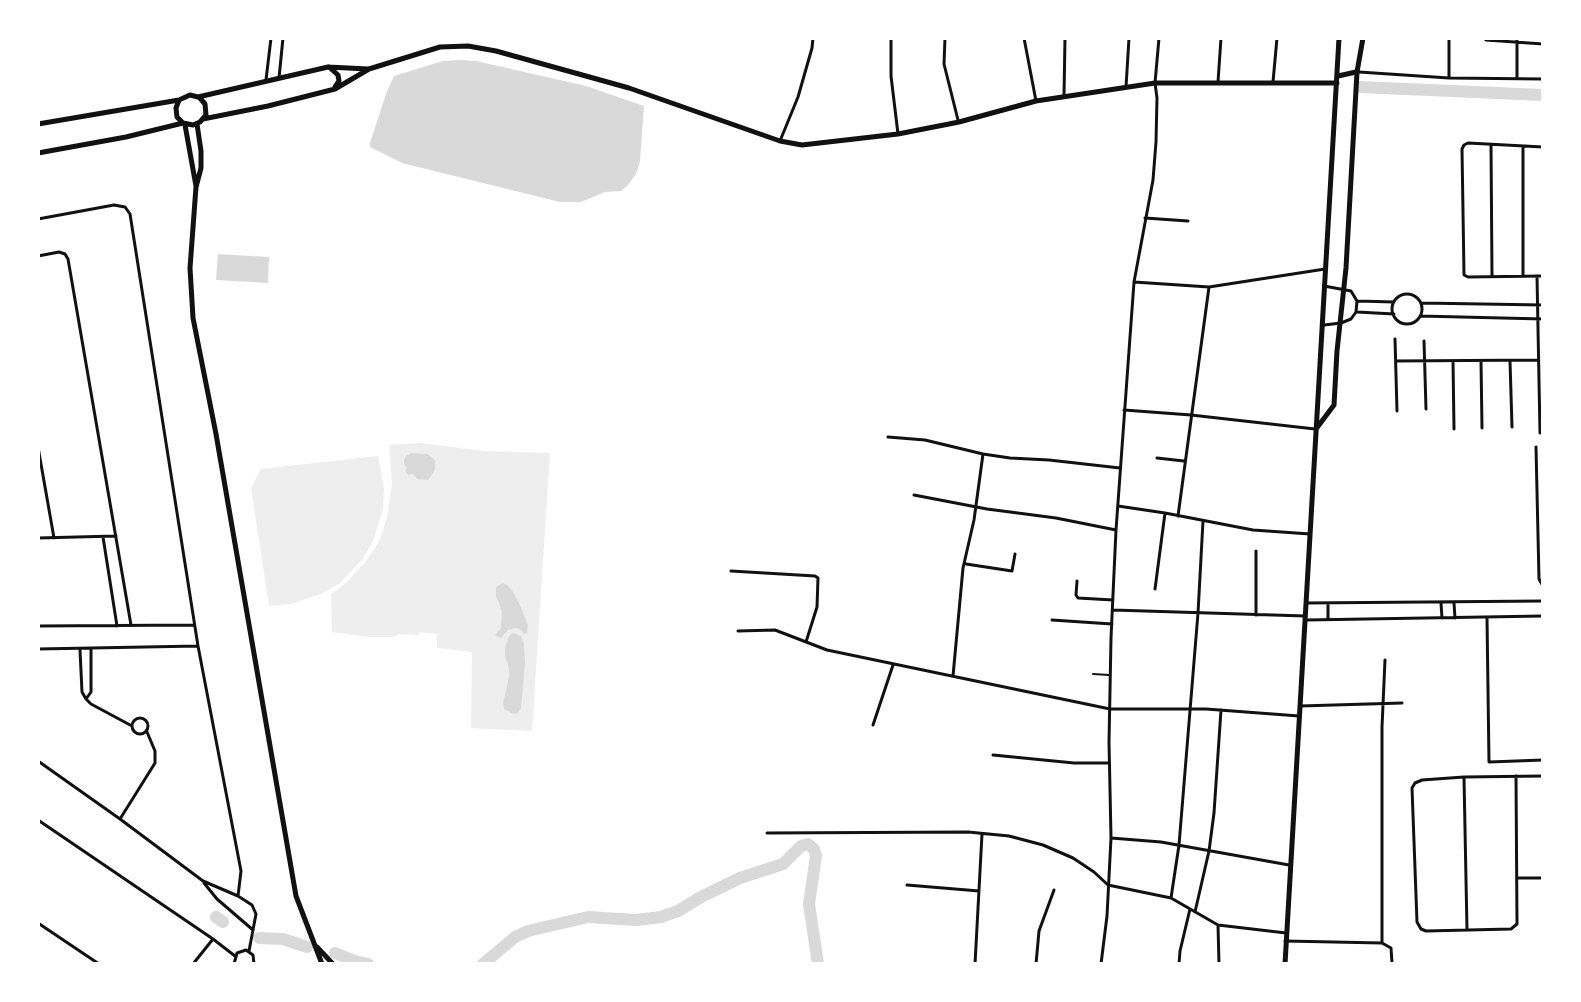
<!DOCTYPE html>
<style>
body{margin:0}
#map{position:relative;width:1581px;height:1002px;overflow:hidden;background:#fff;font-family:Spectral,serif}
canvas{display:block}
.frame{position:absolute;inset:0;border:40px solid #fff;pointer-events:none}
</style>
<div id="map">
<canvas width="1581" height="1002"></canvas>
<div class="frame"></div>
</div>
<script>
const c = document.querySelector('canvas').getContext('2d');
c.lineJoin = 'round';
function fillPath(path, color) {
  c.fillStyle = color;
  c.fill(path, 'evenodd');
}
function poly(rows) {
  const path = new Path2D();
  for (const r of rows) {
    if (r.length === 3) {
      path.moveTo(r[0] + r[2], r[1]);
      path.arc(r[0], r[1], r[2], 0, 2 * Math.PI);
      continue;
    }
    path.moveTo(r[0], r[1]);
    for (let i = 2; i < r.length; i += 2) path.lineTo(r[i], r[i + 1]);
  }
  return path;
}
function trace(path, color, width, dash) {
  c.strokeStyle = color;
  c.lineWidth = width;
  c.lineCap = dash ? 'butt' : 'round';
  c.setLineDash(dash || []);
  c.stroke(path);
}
const green = poly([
 [420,443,484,451,550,453,532,731,471,728,472,652,437,648,437,634,419,632,419,635,399,634,393,637,369,637,332,632,331,594,345,584,367,560,380,540,387,517,392,483,389,445],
 [378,456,384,488,383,510,373,541,362,560,340,583,321,594,291,604,269,606,251,488,261,469]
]);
const water = poly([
 [461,60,476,61,586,86,644,106,640,161,636,174,628,185,621,191,605,192,581,202,560,202,402,163,370,147,370,143,387,91,394,76,443,61],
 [218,254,269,257,268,283,216,280],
 [411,453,427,454,433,458,435,461,435,470,428,480,417,479,413,474,408,475,405,471,407,468,404,464,404,460,406,456],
 [503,583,507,585,513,592,519,603,528,625,527,633,524,634,520,629,515,628,508,630,501,638,495,635,501,628,502,611,496,596,496,587],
 [513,633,521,636,524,644,525,663,521,708,518,713,514,714,504,709,503,703,509,677,509,668,505,657,505,647,509,636]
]);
const river = poly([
 [1360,87,1543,95],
 [216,917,223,922],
 [259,938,283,939,307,947],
 [335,953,355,961,368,964],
 [483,964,515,937,528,931,588,917,636,920,661,917,678,911,701,897,740,878,783,864,801,846,808,844,814,849,816,856,809,904,818,964]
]);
const service = poly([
 [1093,674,1109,675]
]);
const minor = poly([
 [891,38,891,76,898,134],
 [945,38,944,64,958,120],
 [1024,38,1036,101],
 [1449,38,1449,78],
 [1484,38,1486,40,1543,44],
 [1359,72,1449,78,1543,79],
 [279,78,283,38],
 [1517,78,1517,38],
 [266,80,271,38],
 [1218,82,1221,38],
 [1273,82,1277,38],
 [1126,87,1129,38],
 [1064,96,1065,38],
 [780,141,798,97,812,48,813,38],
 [1491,145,1492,276],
 [1523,146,1523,275],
 [1543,147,1468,143,1464,145,1462,149,1464,275,1468,277,1543,276],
 [1145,218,1188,221],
 [38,219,114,205,125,207,130,214,198,646,241,871,238,896],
 [38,256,59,252,65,254,68,259,131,625],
 [1537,276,1540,433],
 [1134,282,1209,287,1325,269],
 [1324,286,1351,291,1357,301,1356,312,1351,319,1341,323,1324,325],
 [1407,309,15],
 [1357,301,1394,302],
 [1421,303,1543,305],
 [1357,312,1394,314],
 [1420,316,1543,319],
 [1395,339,1397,411],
 [1424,341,1426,409],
 [1396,361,1538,360],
 [1453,361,1454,429],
 [1481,361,1482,428],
 [1510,361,1512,427],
 [1124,410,1191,415,1315,429],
 [888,437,925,440,983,454,1010,458,1049,460,1120,468],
 [38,447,54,538],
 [1536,447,1539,579,1543,586],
 [1157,458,1184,461],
 [914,495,987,509,1056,518,1116,530],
 [1118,506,1165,513,1253,530,1310,534],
 [1178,516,1209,287],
 [103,537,117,626],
 [38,538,116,536],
 [966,564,1012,571,1015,554],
 [731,571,815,576,818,578,817,607,806,642],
 [1077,581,1076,595,1078,598,1113,600],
 [1155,589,1165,513],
 [1307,603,1543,601],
 [1441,603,1442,618],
 [1454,603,1455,618],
 [1113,610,1305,616],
 [1256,615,1256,551],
 [1487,618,1489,762,1543,760],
 [1328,619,1328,603],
 [1052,620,1112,624],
 [1307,620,1543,616],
 [38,626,194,625],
 [738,631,775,630,827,650,1110,709,1206,709,1299,716],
 [38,649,198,646],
 [80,650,82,692,86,699,91,704,132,726],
 [953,676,963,568,974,520,983,454],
 [86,699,91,692,91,649],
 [1300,706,1402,703],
 [140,726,8],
 [873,725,893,665],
 [993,755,1074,763,1109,763],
 [38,761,120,819,203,881,238,896,252,905,256,914,249,951],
 [1516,776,1517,924,1511,929,1426,931,1421,929,1417,922,1412,788,1415,783,1422,780,1464,777,1543,776],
 [1464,778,1467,930],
 [120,819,155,763,155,751,147,732],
 [38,820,213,939,235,956],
 [767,833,968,832,1009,836,1043,845,1073,858,1094,872,1108,885,1171,898,1218,925,1286,933],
 [1111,838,1161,842,1289,865],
 [1518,878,1543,878],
 [204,883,217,899,253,930],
 [907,885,979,891],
 [1171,898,1179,845,1198,613,1203,521],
 [1195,912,1209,851,1214,813,1221,710],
 [38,923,99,964],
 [1218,925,1219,964],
 [1285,941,1382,943,1391,948,1392,963],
 [1382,943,1382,727,1385,660],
 [193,964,213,939],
 [234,964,237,953,246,950,253,955,254,964],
 [975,964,982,834],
 [1036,964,1039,931,1054,890],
 [1101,964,1107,916,1111,838,1109,742,1111,638,1116,530,1134,282,1153,180,1156,142,1157,98,1155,83,1159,38],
 [1179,964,1180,951,1190,909]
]);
const secondary = poly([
 [329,67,338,75,339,81,335,87],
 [1338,76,1356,72],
 [179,100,176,108,177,117,183,123,193,125,200,122,206,115,205,104,199,97],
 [203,119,268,106,335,89,369,69,440,47,468,46,496,51,629,88,780,141,802,145,898,134,959,122,1036,101,1155,83,1337,83],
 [38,124,179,100,190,95,198,97,328,67,368,69],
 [197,124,201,151,201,168,196,187,190,268,193,318,216,434,296,896,322,964],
 [185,125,196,186],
 [38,153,126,137,183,123],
 [1316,429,1334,405,1337,351,1346,268,1357,72,1363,38],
 [317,947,333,964],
 [1285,964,1339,38]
]);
fillPath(green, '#eee');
fillPath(water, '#d9d9d9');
trace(river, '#d9d9d9', 12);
trace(service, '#111', 2);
trace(minor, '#111', 3);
trace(secondary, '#111', 5);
</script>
